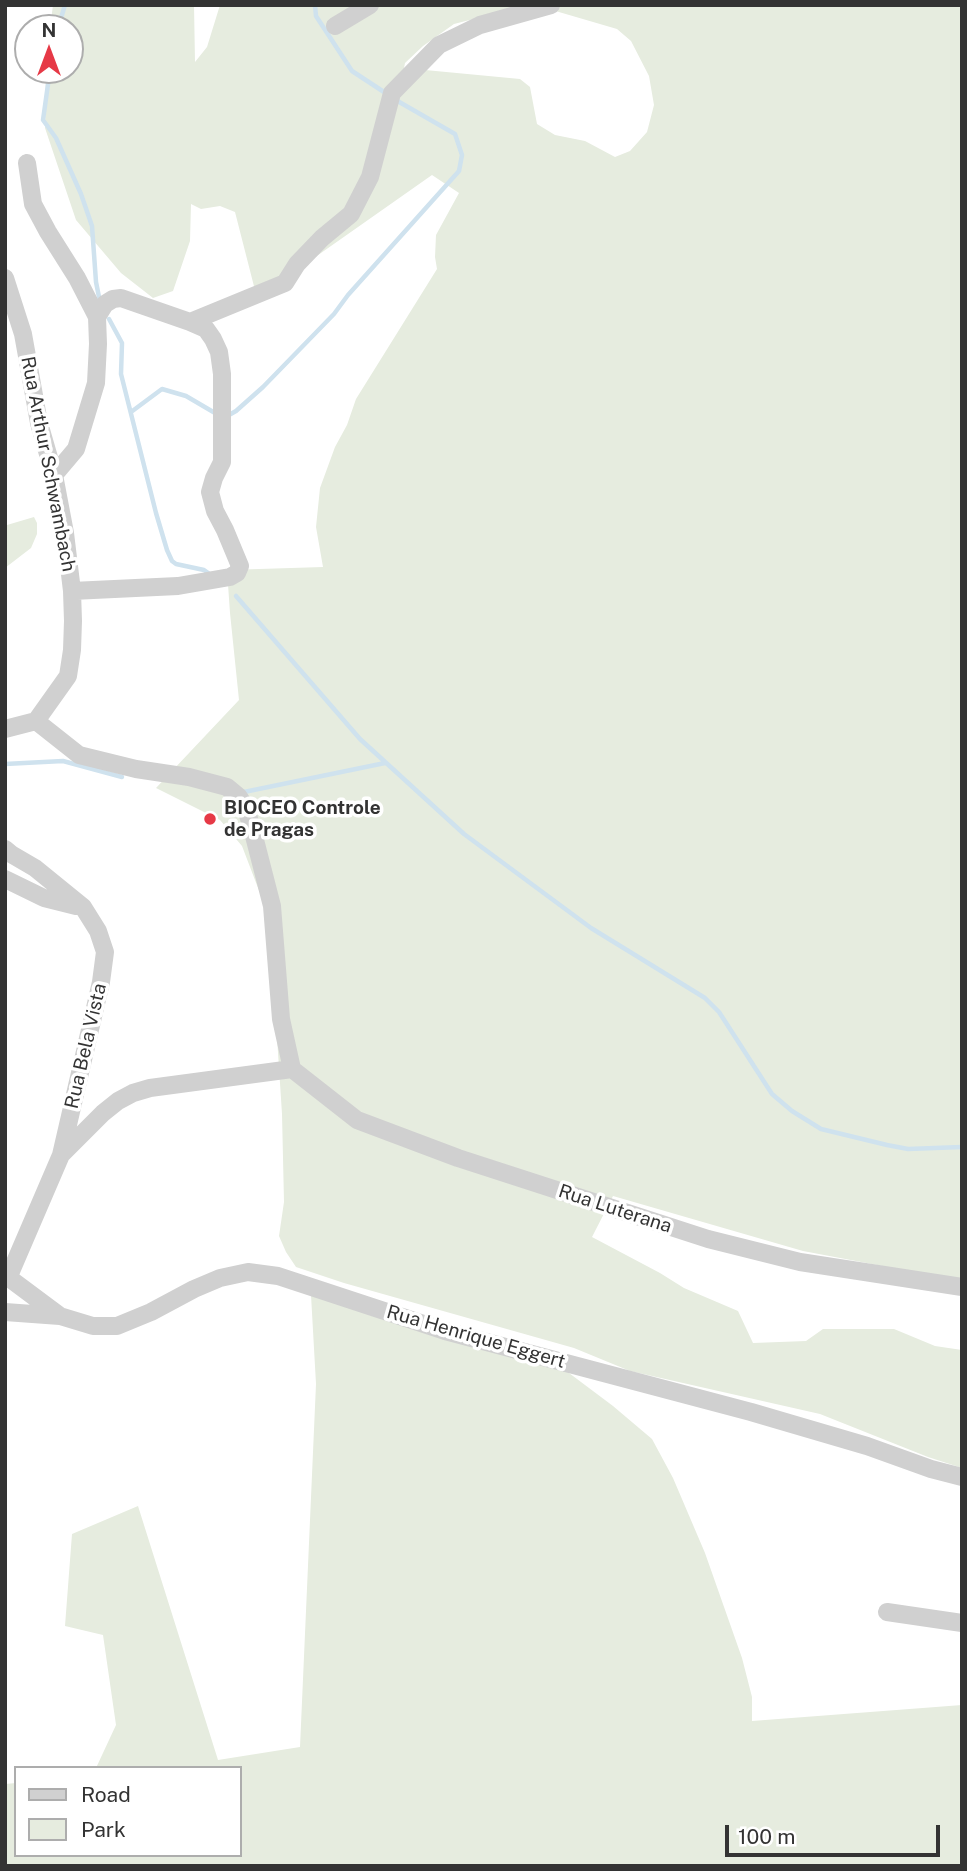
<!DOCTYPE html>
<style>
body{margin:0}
#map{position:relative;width:967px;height:1871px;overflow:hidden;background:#fff;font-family:"Public Sans",sans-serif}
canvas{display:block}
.frame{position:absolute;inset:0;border:7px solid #333;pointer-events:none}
.legend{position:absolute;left:14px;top:1766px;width:228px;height:91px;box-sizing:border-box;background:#fff;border:2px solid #adadad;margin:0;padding:9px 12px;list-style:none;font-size:21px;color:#333}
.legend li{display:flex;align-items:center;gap:14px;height:35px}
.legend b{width:35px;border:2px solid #adadad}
.north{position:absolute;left:14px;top:14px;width:70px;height:70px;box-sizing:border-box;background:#fff;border:2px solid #adadad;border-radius:50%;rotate:0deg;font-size:19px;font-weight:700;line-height:28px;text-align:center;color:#333}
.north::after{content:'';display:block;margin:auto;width:24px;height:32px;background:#e63946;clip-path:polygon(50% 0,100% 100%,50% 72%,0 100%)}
.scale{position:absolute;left:725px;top:1825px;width:215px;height:32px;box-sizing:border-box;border:4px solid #333;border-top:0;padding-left:9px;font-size:21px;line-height:24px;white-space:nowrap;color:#333;-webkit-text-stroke:5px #fff;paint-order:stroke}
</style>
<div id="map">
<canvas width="967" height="1871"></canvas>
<div class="frame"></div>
<ul class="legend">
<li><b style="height:9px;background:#d0d0d0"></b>Road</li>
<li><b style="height:19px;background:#e6ecdf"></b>Park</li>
</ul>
<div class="north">N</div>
<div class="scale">100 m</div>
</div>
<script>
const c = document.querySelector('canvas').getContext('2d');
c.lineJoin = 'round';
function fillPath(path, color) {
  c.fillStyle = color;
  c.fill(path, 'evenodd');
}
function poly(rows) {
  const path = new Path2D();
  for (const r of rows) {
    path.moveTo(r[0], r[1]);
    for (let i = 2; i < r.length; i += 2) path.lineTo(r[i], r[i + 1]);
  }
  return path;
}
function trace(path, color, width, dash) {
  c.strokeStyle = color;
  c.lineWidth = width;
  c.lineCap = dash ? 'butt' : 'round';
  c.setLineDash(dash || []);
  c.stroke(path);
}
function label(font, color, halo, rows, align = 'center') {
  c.font = font + ' "Public Sans",sans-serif';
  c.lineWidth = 7;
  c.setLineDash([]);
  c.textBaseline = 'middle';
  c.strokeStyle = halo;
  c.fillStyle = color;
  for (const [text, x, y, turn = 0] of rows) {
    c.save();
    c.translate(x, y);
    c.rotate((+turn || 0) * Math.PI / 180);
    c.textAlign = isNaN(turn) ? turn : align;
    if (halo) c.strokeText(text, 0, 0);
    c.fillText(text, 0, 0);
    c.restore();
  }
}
const green = poly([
 [53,5,194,5,195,62,207,47,220,5,520,5,493,14,454,24,423,46,405,63,404,68,520,79,530,87,537,124,555,135,585,141,615,157,630,151,647,132,654,105,649,76,631,41,617,29,535,5,962,5,962,1281,803,1251,613,1196,592,1237,660,1273,684,1288,738,1311,753,1343,806,1341,823,1329,894,1329,935,1346,962,1350,962,1468,928,1457,820,1414,630,1371,574,1348,344,1283,296,1267,286,1252,279,1236,284,1202,282,1114,274,991,263,901,242,846,220,820,156,788,239,700,230,613,227,570,323,567,316,527,320,488,335,447,347,425,356,399,437,269,435,257,436,235,459,193,432,175,257,298,235,212,220,206,201,209,191,204,190,241,173,291,153,298,121,273,76,220,45,128,46,70,70,70,70,28,50,28],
 [34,517,37,523,37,534,31,548,5,568,5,523,7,525],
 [311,1295,561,1367,613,1406,652,1439,673,1478,705,1553,742,1658,752,1697,752,1721,962,1705,962,1866,5,1866,5,1784,16,1783,16,1855,240,1855,240,1768,96,1768,116,1725,103,1635,65,1626,72,1534,138,1506,218,1760,300,1747,316,1384]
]);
const stream = poly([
 [315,5,316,16,352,71,387,94],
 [58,28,65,5],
 [50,70,43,120,56,138,81,194,92,226,96,282,99,297],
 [109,319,122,343,121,374,156,513,167,550,172,561,176,564,204,570,211,575],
 [131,412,162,389,186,396,215,413],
 [229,415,236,411,263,387,334,314,348,295,459,171,462,155,455,134,394,99],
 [236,596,360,739,464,834,591,928,705,998,719,1012,772,1094,792,1111,821,1129,887,1145,908,1149,962,1147],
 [5,764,63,761,122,777],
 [244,792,385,763]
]);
const minor = poly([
 [335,26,370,5],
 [27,163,33,204,48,232,77,278,97,317,98,344,96,383,76,449,54,475],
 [5,278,23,334,39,423,54,475,65,533,72,591,73,621,72,650,68,676,36,721,5,729],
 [190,322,285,283,297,264,322,238,351,214,370,177,392,93,439,45,480,25,551,5],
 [72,591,178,586,230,577,237,573,240,566,225,530,215,511,210,492,214,478,222,462,222,374,219,352,213,339,206,329,190,322,121,298,113,299,105,304,97,317],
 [36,721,79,755,136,769,189,777,227,787,239,797,246,808,254,836,272,906,281,1019,292,1069],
 [5,849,11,854,35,868,83,907,98,931,105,952,101,982,61,1155,9,1276],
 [5,879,44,898,76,906],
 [292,1069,357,1120,458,1158,708,1239,800,1262,962,1287],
 [62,1154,103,1113,118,1101,133,1093,150,1088,292,1069],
 [5,1275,60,1316,93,1326,117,1326,151,1312,194,1289,220,1278,248,1272,278,1276,445,1331,751,1412,867,1446,931,1469,962,1477],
 [5,1312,60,1316],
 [887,1612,962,1623]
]);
const markers = [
 [210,819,7,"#e63946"]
];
const streetNames = [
 ["Rua Arthur Schwambach",48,464,79],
 ["Rua Bela Vista",86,1046,-77],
 ["Rua Luterana",615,1209,18],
 ["Rua Henrique Eggert",476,1337,16]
];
const poiNames = [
 ["BIOCEO Controle",224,808],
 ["de Pragas",224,830]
];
fillPath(green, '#e6ecdf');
trace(stream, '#cfe2ee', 4.5);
trace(minor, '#d0d0d0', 18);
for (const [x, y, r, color] of markers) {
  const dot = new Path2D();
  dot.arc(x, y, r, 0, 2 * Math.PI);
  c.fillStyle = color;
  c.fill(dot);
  trace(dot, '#fff', 2.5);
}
label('19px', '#333', '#fff', streetNames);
label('bold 19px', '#333', '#fff', poiNames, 'left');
</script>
